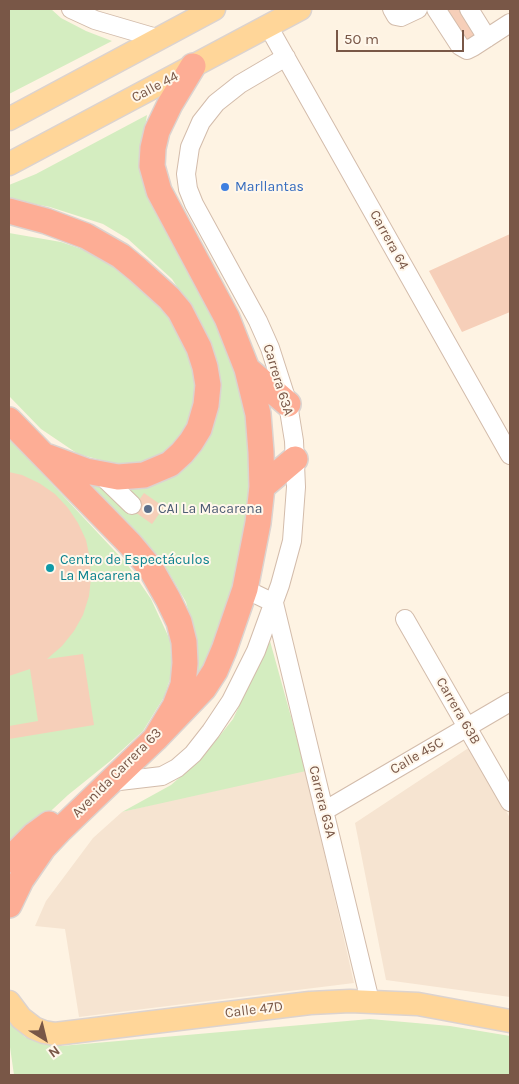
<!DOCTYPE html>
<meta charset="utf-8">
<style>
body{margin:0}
#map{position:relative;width:519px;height:1084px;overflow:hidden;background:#fef3e3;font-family:Karla,sans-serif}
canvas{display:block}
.frame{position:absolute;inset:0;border:10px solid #795747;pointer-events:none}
.north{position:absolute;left:20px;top:1014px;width:50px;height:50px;-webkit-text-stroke:4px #fff7eb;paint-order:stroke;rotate:144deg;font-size:14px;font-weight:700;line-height:20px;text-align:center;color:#795747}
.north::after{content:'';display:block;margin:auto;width:18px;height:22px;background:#795747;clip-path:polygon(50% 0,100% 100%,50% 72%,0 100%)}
.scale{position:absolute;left:336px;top:30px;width:128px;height:22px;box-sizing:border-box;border:2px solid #795747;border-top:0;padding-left:6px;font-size:15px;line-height:18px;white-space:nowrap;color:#795747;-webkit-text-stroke:4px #fff7eb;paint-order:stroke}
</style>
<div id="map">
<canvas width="519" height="1084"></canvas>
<div class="frame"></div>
<div class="north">N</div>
<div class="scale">50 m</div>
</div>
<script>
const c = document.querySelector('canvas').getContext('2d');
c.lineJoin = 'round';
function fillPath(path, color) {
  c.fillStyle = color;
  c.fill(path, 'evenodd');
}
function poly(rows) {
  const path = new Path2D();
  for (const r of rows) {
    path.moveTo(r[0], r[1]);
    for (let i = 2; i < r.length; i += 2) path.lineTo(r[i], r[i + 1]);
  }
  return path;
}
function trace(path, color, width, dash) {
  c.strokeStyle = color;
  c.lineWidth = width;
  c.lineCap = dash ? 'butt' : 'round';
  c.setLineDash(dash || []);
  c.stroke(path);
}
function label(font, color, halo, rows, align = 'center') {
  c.font = font + ' Karla,sans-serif';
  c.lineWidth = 4;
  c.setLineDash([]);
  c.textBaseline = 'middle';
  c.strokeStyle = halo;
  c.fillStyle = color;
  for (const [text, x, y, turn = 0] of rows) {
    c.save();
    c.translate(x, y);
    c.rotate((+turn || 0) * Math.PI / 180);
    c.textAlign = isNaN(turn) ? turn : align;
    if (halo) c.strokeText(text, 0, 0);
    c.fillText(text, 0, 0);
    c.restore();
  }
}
const residential = poly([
 [470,747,510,818,510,997,386,980,355,823],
 [305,768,354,983,79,1017,65,929,35,926,46,901,93,838,122,812]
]);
const green = poly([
 [9,9,51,9,61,18,86,31,112,41,9,94],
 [147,115,143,139,242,373,253,506,226,617,193,688,197,644,186,602,169,573,149,549,85,481,128,488,163,482,198,451,218,392,216,357,198,319,172,279,128,239,103,224,50,207,9,199,9,185,36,174],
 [9,233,61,242,105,257,141,286,170,318,189,352,200,386,193,419,178,448,152,462,116,464,78,454,41,429,9,396],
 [9,438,127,564,151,599,170,640,172,673,164,697,143,731,109,762,68,795,9,850],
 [270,641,306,771,122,812,171,785,202,758,233,719],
 [370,1019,450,1026,510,1036,510,1075,14,1075,9,1040,9,1022,25,1037,42,1044,61,1046]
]);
const building = poly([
 [445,9,461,9,481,37,470,44],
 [510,234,510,312,462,332,429,271],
 [9,472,22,475,39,483,55,494,68,508,78,523,86,540,90,559,91,578,89,596,83,615,74,631,62,646,47,659,83,654,94,725,9,739,9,726,38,721,30,669,9,676],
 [144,493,164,507,152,524,132,510]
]);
const minor = poly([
 [71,9,95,20,160,39],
 [392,9,396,16,401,17,418,9],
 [436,9,460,46,467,50,473,47,510,23],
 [469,9,487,38],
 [268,26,510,455],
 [101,475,132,505],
 [245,589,274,603,370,1001],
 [405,619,510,802],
 [111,782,162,776,177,768,193,754,211,731,231,701,256,651,280,585,292,541,296,487,294,441,288,404,270,348,258,321,194,204,188,189,186,174,190,147,201,122,216,103,240,84,286,57],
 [324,811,510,702]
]);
const major = poly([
 [9,119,214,9],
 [9,164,300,9],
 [9,1002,21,1018,34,1028,44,1032,55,1034,310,1003,350,1001,418,1004,510,1021]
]);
const highway = poly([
 [9,211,46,221,86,236,121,256,138,270,169,298,180,311,199,348,205,367,208,385,206,405,199,429,191,442,182,453,170,464,144,475,118,477,86,471,48,457],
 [247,369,288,404],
 [9,420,130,544,151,569,168,599,179,622,184,642,185,663,183,685,175,706,155,739,60,830,43,848,21,880,9,905],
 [262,487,295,459],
 [155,739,204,688,215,671,224,650,245,589,258,523,262,487,261,452,258,414,247,369,227,318,159,191,152,166,153,148,157,131,170,104,193,66],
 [9,860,34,835,49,824]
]);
const markers = [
 [225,187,5,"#3f7fe0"],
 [148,509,5,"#5c6f8a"],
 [50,568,5,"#0f9aa8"]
];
const streetNames = [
 ["Calle 44",155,87,-28],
 ["Carrera 64",389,240,61],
 ["Carrera 63A",278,380,73],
 ["Carrera 63B",458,711,60],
 ["Calle 45C",417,756,-30],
 ["Avenida Carrera 63",117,773,-45],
 ["Carrera 63A",322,802,76],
 ["Calle 47D",254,1010,-7]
];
const shopNames = [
 ["Marllantas",235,187]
];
const serviceNames = [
 ["CAI La Macarena",158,509]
];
const cultureNames = [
 ["Centro de Espectáculos",60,560],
 ["La Macarena",60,576]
];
fillPath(residential, '#f6e4d1');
fillPath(green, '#d4edc0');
fillPath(building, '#f6cfb9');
trace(minor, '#d3bcab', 20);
trace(major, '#dcd3cf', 25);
trace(highway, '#dcd3cf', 28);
trace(minor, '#fff', 18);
trace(major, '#ffd699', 22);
trace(highway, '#fdad95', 25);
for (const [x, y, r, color] of markers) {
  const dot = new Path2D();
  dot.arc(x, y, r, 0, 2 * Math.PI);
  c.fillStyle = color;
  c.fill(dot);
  trace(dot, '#fff7eb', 2);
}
label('14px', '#795747', '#fff7eb', streetNames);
label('14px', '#366cbe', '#fff7eb', shopNames, 'left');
label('14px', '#4e5e75', '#fff7eb', serviceNames, 'left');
label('14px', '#0d838f', '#fff7eb', cultureNames, 'left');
</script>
